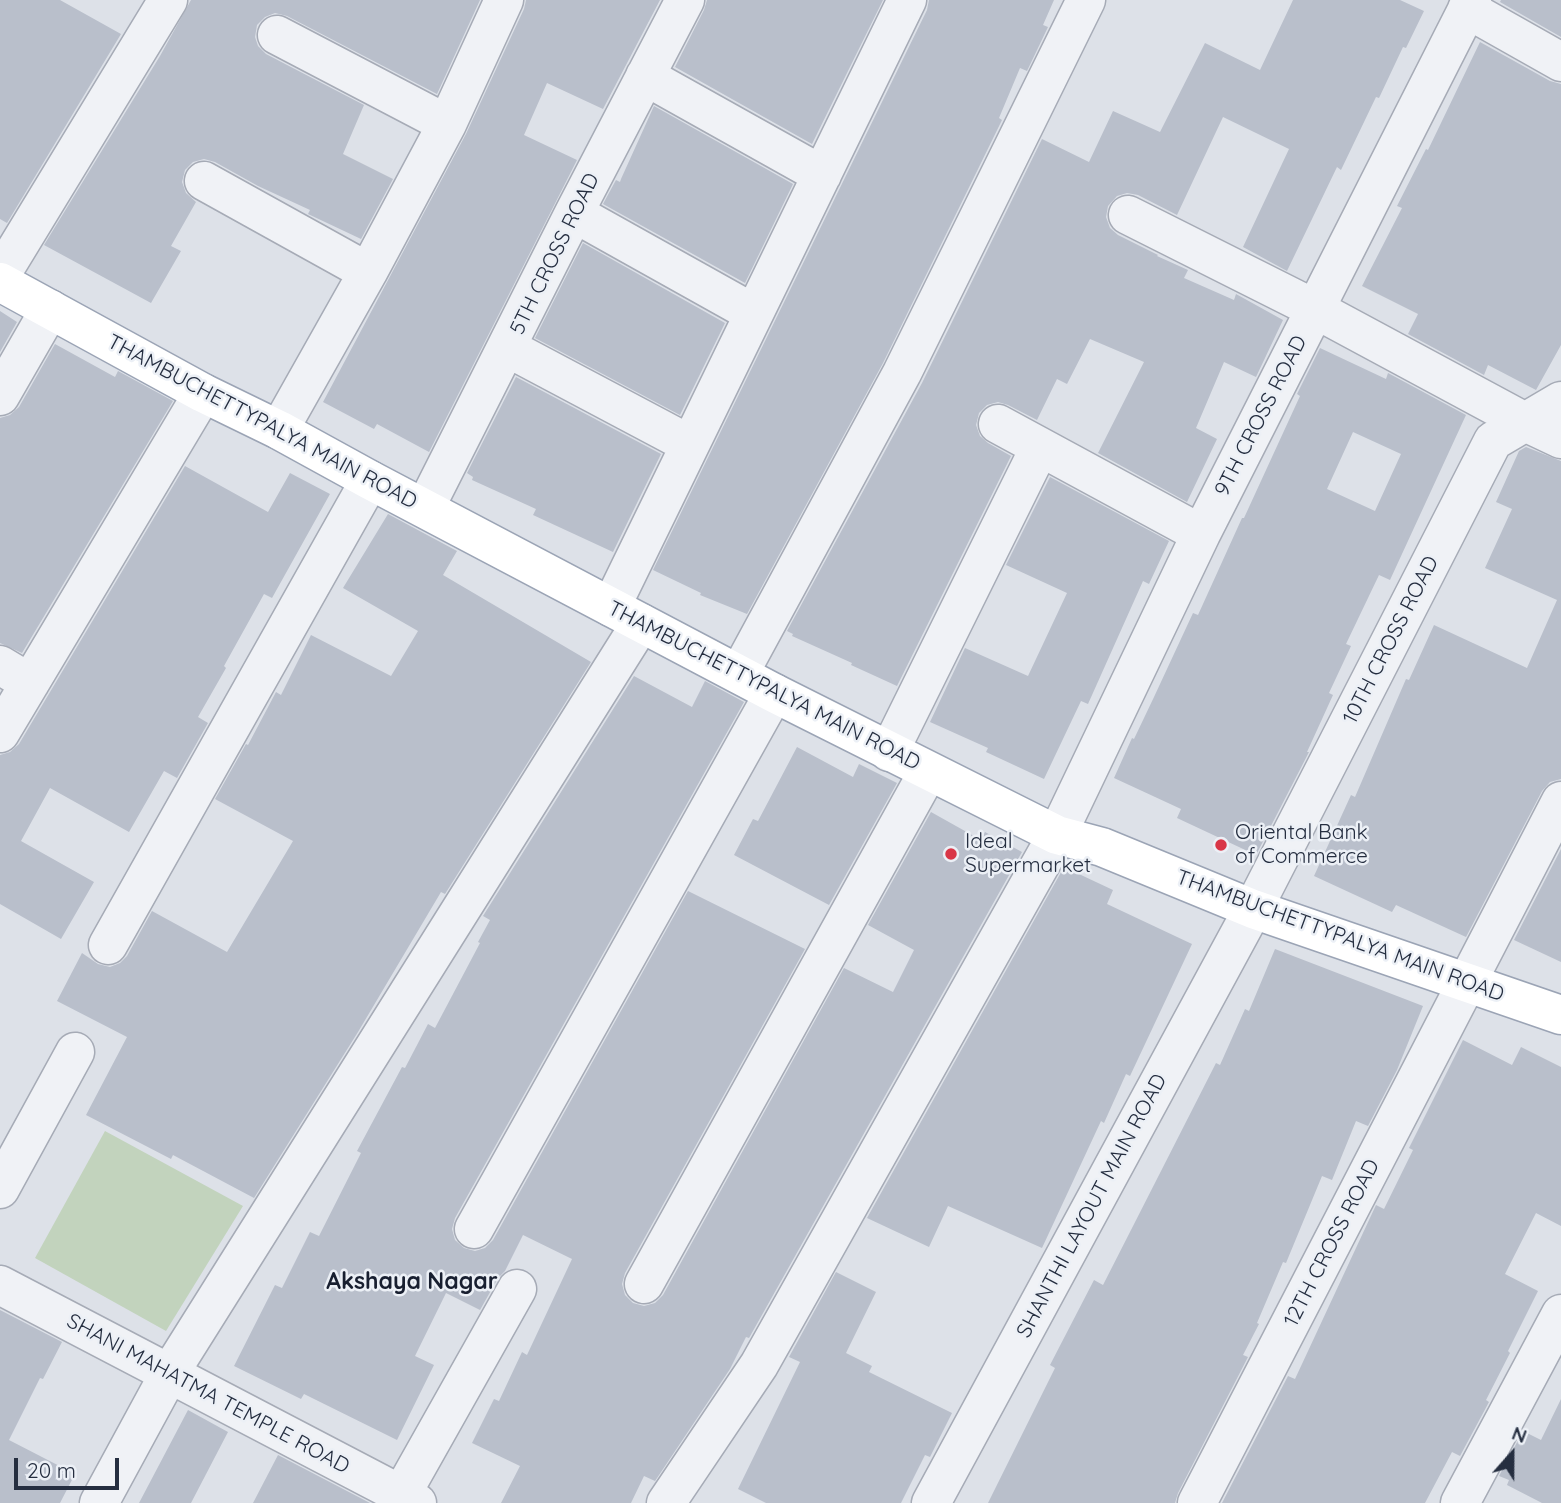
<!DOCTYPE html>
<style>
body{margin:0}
#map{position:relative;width:1561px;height:1503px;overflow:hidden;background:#dde1e8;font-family:Quicksand,sans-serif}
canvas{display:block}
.north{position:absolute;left:1477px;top:1419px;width:70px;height:70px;-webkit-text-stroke:5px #ecf0f6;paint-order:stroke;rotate:21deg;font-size:19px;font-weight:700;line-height:28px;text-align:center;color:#252e40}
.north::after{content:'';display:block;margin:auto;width:24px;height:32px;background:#252e40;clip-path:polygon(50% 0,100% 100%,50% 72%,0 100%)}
.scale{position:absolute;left:14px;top:1458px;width:105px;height:32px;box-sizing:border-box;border:4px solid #252e40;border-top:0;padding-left:9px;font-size:21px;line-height:24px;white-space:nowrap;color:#252e40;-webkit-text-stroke:5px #ecf0f6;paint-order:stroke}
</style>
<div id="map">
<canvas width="1561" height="1503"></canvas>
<div class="north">N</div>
<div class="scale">20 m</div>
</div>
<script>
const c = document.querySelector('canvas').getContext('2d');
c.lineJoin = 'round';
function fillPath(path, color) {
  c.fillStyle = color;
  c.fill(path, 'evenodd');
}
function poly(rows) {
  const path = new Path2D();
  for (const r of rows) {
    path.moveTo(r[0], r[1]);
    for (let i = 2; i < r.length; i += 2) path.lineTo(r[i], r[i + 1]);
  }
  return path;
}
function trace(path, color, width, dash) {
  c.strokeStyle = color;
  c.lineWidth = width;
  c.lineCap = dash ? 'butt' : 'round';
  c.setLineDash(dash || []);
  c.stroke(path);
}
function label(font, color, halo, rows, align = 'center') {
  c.font = font + ' Quicksand,sans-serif';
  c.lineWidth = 5;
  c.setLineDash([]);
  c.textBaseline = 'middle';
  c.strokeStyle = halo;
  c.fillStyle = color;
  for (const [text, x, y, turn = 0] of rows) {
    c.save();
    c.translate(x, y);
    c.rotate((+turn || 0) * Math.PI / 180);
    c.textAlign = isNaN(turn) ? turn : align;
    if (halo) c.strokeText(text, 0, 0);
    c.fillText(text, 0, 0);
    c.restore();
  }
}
const green = poly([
 [105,1131,243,1206,166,1331,35,1258]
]);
const building = poly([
 [0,0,60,0,121,34,7,223,0,219],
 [191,0,480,0,437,94,287,16,275,13,265,17,257,25,255,37,258,46,266,54,364,105,343,154,393,179,361,239,308,214,310,210,258,186,215,162,204,159,193,162,185,170,182,182,186,193,196,202,171,246,181,251,151,303,44,245,160,56],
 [526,0,660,0,603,109,547,83,524,135,577,160,429,452,377,424,374,429,323,402,466,134,524,9],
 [707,0,883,0,812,144,675,67,704,10],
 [929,0,1054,0,1043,25,1048,27,1027,71,1020,68,999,118,1002,120,883,363,747,614,700,595,701,593,653,570,927,10],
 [1293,0,1400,0,1424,11,1406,48,1403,47,1379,98,1376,97,1341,170,1337,167,1287,271,1243,247,1289,149,1223,117,1177,215,1138,195,1127,193,1117,196,1108,206,1106,217,1110,228,1118,235,1158,255,1157,256,1188,270,1184,278,1234,300,1236,294,1283,320,1256,377,1224,362,1196,428,1217,439,1187,502,1098,453,1144,362,1090,339,1067,384,1057,379,1037,420,1008,405,998,402,987,405,979,413,976,425,980,436,988,443,1011,456,897,686,851,665,852,663,792,636,793,634,787,631,922,383,1042,139,1089,162,1113,111,1160,132,1205,43,1260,70],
 [1501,0,1561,0,1561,37,1500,2],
 [1480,42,1550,81,1561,84,1561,345,1536,390,1488,365,1484,375,1408,334,1418,314,1362,286,1402,208,1397,206,1426,149,1428,150],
 [654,106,793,184,745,283,603,204,616,180,620,182,621,179],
 [583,243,725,323,680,415,535,338],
 [0,311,17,322,0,352],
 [55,344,115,377,118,371,173,401,22,653,0,643,0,418,10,415,19,407],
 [1320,348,1386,379,1388,373,1466,415,1390,580,1379,575,1346,644,1351,646,1329,693,1333,695,1307,752,1309,752,1256,855,1177,818,1181,809,1114,778,1132,738,1134,739,1154,697,1193,613,1198,615,1242,518,1244,518,1300,396,1297,394],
 [1353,432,1401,454,1375,511,1327,489],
 [516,377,661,454,613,552,533,515,536,509,472,480,473,477,467,473],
 [1526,447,1561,461,1561,779,1550,782,1542,791,1466,937,1396,905,1392,912,1314,876,1351,795,1355,797,1406,679,1409,680,1434,625,1527,668,1557,600,1485,568,1512,509,1496,502,1519,451],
 [185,466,268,512,290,473,330,494,272,598,264,594,224,666,226,668,198,717,208,723,177,778,164,771,129,832,50,788,21,841,94,882,61,939,0,904,0,755,10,752,19,744],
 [1050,477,1169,541,1149,584,1143,581,1088,704,1081,701,1044,779,986,752,988,748,930,722,965,648,1028,676,1067,593,1006,565],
 [388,514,457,551,443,575,591,662,445,894,441,892,358,1032,254,1198,173,1155,171,1159,86,1115,127,1037,57,1001,82,953,98,964,110,967,120,963,127,956,152,911,227,952,293,841,215,799,246,744,248,745,276,692,281,695,311,635,391,676,418,631,343,588],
 [634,676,692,707,705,681,744,702,455,1218,452,1229,455,1240,464,1248,475,1251,485,1248,493,1240,688,891,805,949,625,1273,622,1284,625,1295,633,1303,644,1306,655,1303,663,1295,844,968,893,992,914,950,868,925,931,812,981,840,985,832,1022,852,749,1338,746,1337,730,1369,655,1481,644,1476,631,1503,501,1503,520,1466,472,1443,494,1399,499,1401,522,1352,527,1355,572,1259,523,1235,505,1271,498,1278,480,1310,446,1293,415,1356,434,1365,397,1440,304,1394,301,1399,234,1366,275,1285,282,1288,310,1232,319,1236,361,1153,357,1151,402,1067,405,1068,428,1024,435,1028,480,943,478,942,490,920,483,916],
 [797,747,853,777,859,764,897,783,829,905,734,855,753,819,758,821],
 [1561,849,1561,962,1514,940],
 [1064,867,1113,890,1107,904,1192,944,1130,1076,1126,1074,1104,1123,1101,1121,1042,1248,948,1206,929,1247,867,1218],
 [1275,949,1423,1006,1397,1070,1368,1126,1356,1121,1332,1180,1322,1176,1286,1263,1283,1262,1257,1323,1259,1324,1243,1355,1248,1357,1178,1493,1175,1503,988,1503,1055,1368,1050,1365,1094,1280,1103,1285,1216,1063,1220,1065,1245,1009,1249,1011],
 [1463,1040,1512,1065,1521,1047,1561,1067,1561,1226,1536,1213,1505,1274,1538,1291,1508,1351,1510,1353,1486,1400,1489,1402,1460,1456,1452,1452,1425,1503,1222,1503,1288,1376,1295,1379,1376,1205,1384,1209,1413,1150,1409,1148],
 [836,1272,876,1292,846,1353,872,1366,869,1372,952,1413,930,1457,925,1455,901,1503,766,1503,738,1489,800,1362,789,1357],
 [0,1310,62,1342,43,1379,40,1378,9,1440,75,1474,60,1503,0,1503],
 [1561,1399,1561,1503,1542,1503,1507,1485,1509,1480,1499,1476,1523,1431,1541,1440],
 [188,1410,228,1432,191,1503,139,1503],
 [278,1455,370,1503,253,1503]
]);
const minor = poly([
 [1467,9,1561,62],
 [277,35,447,124],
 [645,76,822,175],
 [204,181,368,272],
 [574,213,753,313],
 [1128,215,1315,309,1525,422,1561,439],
 [0,276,168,0],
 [508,348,689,444],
 [0,396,50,309],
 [998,424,1201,534],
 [279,430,368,272,447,124,504,0],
 [425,508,574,213,685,0],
 [611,607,907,0],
 [0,665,30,683],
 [739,674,902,373,1086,0],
 [0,733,203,393],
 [889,752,1040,447],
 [108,945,370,480],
 [0,1189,75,1052],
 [474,1229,774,693],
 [644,1284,928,772],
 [0,1285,417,1503],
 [401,1495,517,1289],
 [99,1503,169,1374,641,623],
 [666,1503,759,1365,1057,835,1201,534,1472,0],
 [931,1503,1253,909,1493,441,1561,401],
 [1197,1503,1561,801],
 [1460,1503,1561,1314]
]);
const major = poly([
 [0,282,203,393,279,430,370,480,774,693,1057,835,1102,847,1253,909,1561,1015]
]);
const markers = [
 [1221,845,7,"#d93647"],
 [951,854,7,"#d93647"]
];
const streetNames = [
 ["5TH CROSS ROAD",555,254,-64],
 ["9TH CROSS ROAD",1261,416,-63],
 ["THAMBUCHETTYPALYA MAIN ROAD",262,422,28],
 ["10TH CROSS ROAD",1391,640,-63],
 ["THAMBUCHETTYPALYA MAIN ROAD",764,686,27],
 ["THAMBUCHETTYPALYA MAIN ROAD",1340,936,20],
 ["SHANTHI LAYOUT MAIN ROAD",1092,1206,-62],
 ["12TH CROSS ROAD",1332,1243,-63],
 ["SHANI MAHATMA TEMPLE ROAD",208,1394,28]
];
const poiNames = [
 ["Oriental Bank",1235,833],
 ["of Commerce",1235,857],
 ["Ideal",965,842],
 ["Supermarket",965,866]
];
const neighbourhoodNames = [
 ["Akshaya Nagar",412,1282]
];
fillPath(green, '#c2d3bd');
fillPath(building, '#b9bfcb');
trace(minor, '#a6abb6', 41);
trace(major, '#9ba4b5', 41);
trace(minor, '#f0f2f6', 38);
trace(major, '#fff', 38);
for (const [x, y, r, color] of markers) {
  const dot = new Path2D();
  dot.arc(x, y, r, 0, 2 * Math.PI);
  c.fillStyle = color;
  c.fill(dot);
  trace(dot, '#ecf0f6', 2.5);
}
label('21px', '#252e40', '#ecf0f6', streetNames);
label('21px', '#252e40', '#ecf0f6', poiNames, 'left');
label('bold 23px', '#181f30', '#ecf0f6', neighbourhoodNames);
</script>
